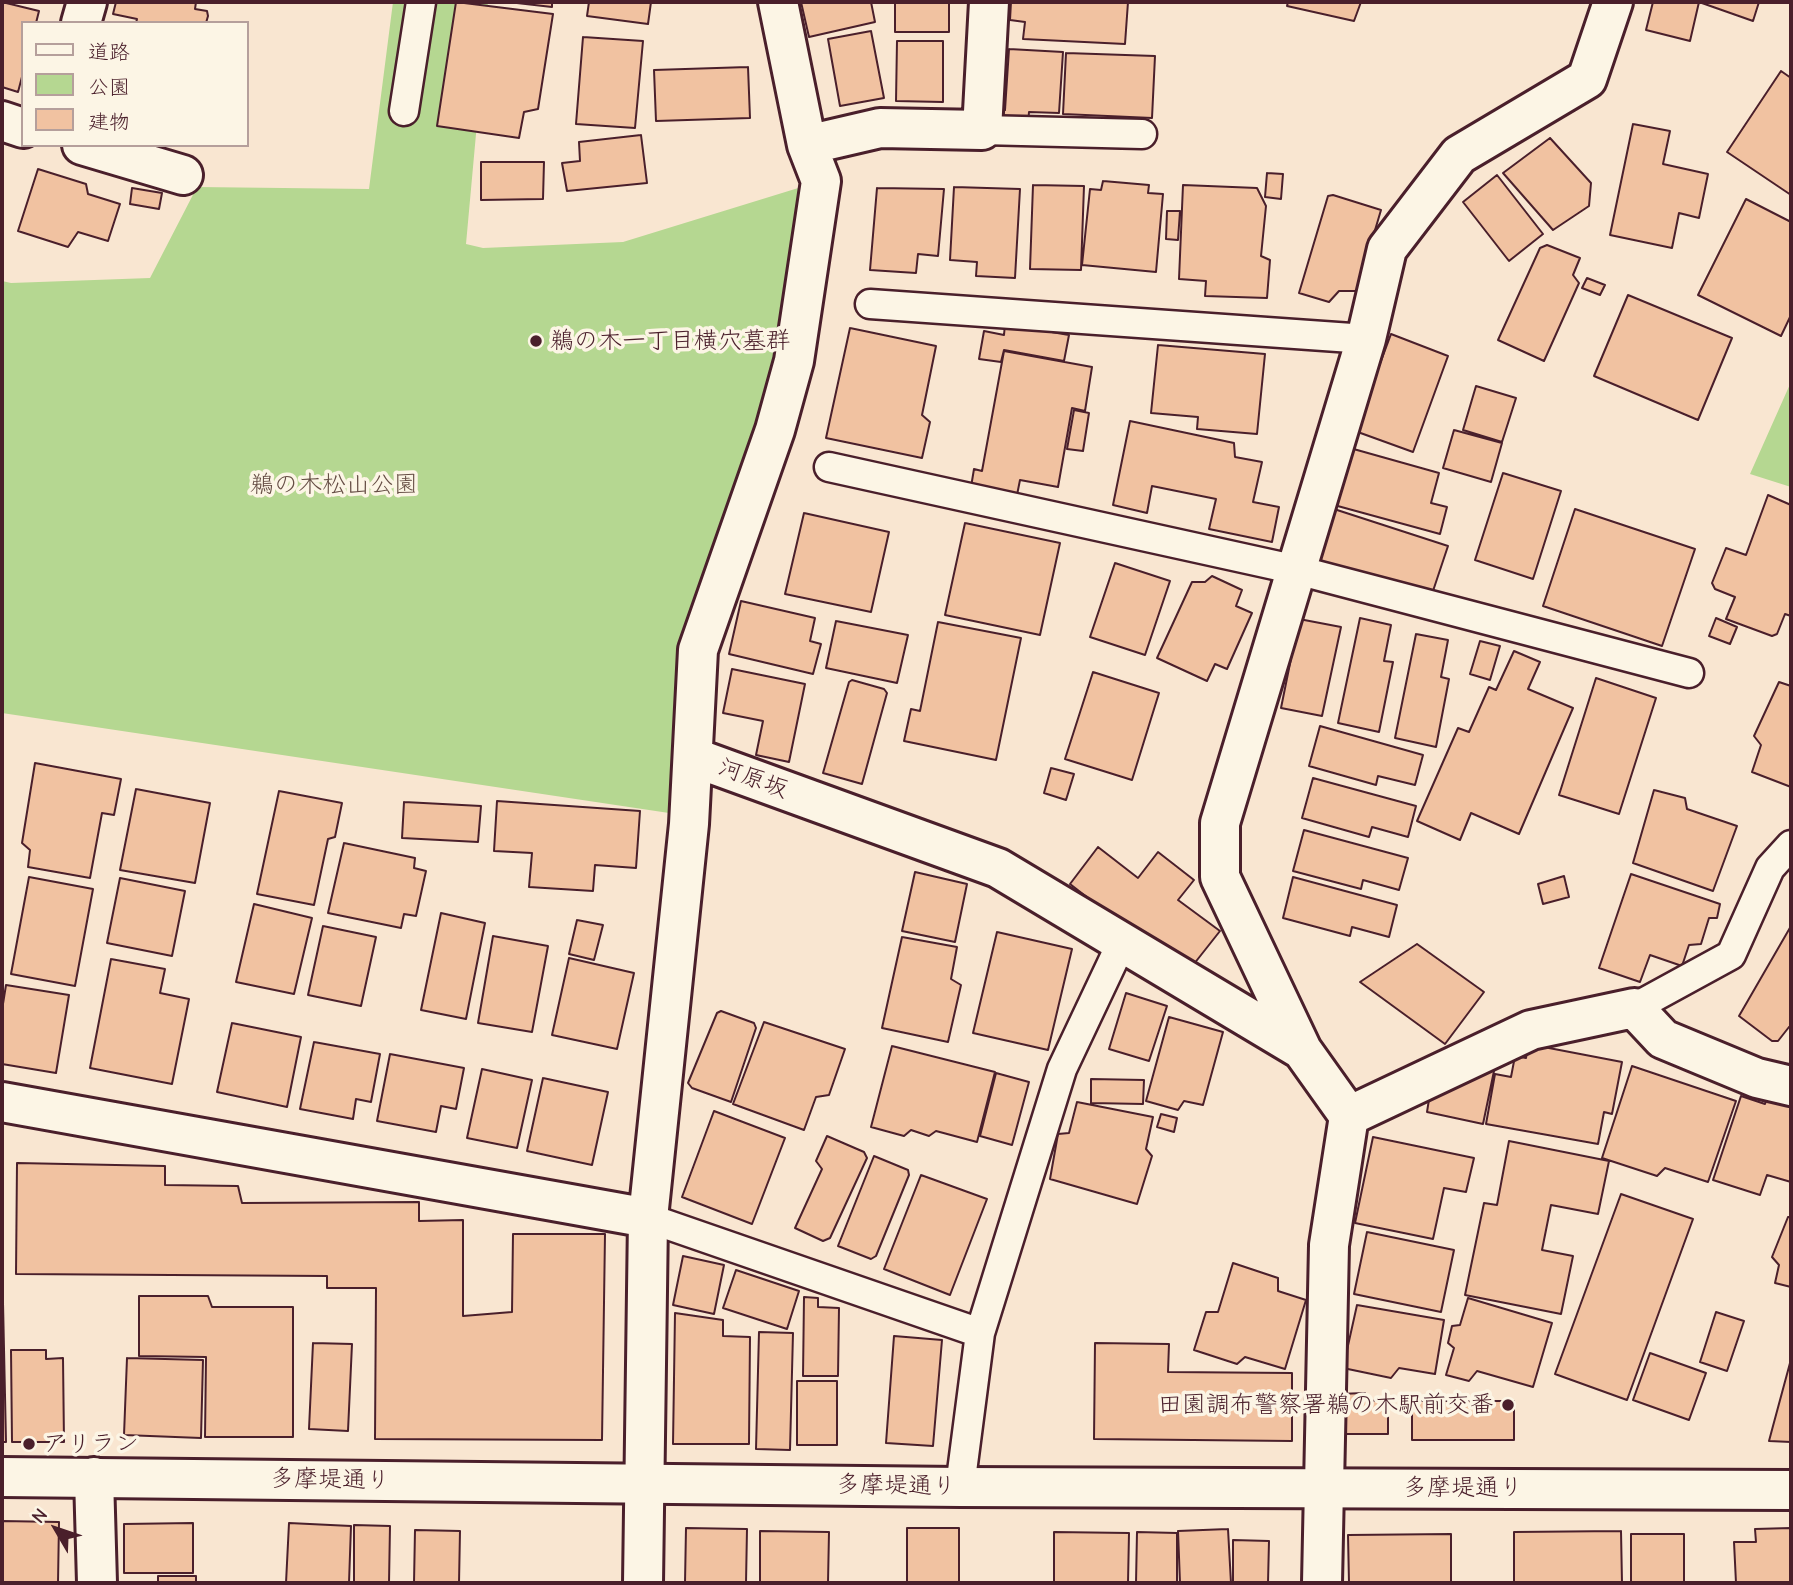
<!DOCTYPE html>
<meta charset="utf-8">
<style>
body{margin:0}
#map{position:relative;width:1793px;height:1585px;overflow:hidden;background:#f9e6d1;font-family:"Comic Neue","Klee One",sans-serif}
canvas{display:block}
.frame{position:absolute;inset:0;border:4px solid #4a1f2b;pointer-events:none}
.legend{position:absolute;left:21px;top:21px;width:228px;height:126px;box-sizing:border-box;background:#fcf5e5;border:2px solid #b59f9b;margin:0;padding:9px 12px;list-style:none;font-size:21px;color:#4a1f2b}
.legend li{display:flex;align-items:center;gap:14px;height:35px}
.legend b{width:35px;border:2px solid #b59f9b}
.north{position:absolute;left:21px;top:1494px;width:70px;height:70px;-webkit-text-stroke:5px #fcf5e5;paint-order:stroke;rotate:309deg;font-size:19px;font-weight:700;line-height:28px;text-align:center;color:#4a1f2b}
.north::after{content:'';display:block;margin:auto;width:24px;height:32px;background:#4a1f2b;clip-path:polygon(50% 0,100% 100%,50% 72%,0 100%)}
</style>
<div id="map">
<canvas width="1793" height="1585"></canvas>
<div class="frame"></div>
<ul class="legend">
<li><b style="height:9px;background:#fcf5e5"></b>道路</li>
<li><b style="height:19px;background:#b5d791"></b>公園</li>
<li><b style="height:19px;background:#f1c2a1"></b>建物</li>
</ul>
<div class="north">N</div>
</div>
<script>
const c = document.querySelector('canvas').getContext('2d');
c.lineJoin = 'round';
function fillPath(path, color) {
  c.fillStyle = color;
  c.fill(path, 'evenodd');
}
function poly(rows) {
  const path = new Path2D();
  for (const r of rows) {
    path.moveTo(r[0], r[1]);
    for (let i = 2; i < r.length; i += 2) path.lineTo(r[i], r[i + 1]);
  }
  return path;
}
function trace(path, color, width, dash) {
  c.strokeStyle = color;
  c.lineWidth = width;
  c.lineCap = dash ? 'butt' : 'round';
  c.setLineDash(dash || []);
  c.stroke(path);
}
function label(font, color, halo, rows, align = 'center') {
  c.font = font + ' "Comic Neue","Klee One",sans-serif';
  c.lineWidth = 7;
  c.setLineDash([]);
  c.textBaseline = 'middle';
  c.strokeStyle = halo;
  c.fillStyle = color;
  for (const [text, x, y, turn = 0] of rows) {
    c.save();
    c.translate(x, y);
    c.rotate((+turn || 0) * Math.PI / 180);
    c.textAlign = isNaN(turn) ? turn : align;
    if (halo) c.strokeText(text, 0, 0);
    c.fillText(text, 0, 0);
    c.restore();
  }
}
const green = poly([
 [393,2,488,2,466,244,483,248,623,242,821,181,775,430,681,663,669,813,2,713,2,281,11,283,150,278,197,187,369,189],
 [1791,382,1791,487,1750,474]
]);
const building = poly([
 [2,2,39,11,36,23,23,23,23,73,18,92,2,87,2,2],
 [116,2,196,2,195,9,207,11,208,16,206,23,136,23,137,19,113,14,116,2],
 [456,2,553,14,538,109,524,112,519,138,437,126,456,2],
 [508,2,552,2,552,7,508,2],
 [589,2,651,2,648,24,587,16,589,2],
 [801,2,871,2,875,22,809,37,801,2],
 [895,2,949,2,949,32,895,32,895,2],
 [1011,2,1128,2,1125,44,1023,39,1025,22,1010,20,1011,2],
 [1288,2,1361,2,1354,21,1287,6,1288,2],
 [1653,2,1699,2,1690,41,1646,30,1653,2],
 [1699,2,1759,2,1753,21,1699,2],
 [871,31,884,98,840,106,828,39,871,31],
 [583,37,643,41,635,128,576,124,583,37],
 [897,41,943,41,943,102,896,101,897,41],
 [1009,49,1063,52,1059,113,1029,112,1028,124,997,123,998,109,1005,110,1009,49],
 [1066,53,1155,56,1152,118,1063,114,1066,53],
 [748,67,750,118,656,121,654,70,748,67],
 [1781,71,1791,78,1791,195,1727,152,1781,71],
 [1633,124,1670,131,1663,164,1708,174,1699,218,1679,213,1672,248,1610,235,1633,124],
 [641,135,647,183,567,191,562,163,580,161,579,142,641,135],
 [1550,138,1591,183,1589,206,1553,230,1503,173,1550,138],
 [481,162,544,162,543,199,481,200,481,162],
 [38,169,86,184,88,194,120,204,108,241,78,232,68,247,18,231,38,169],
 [1267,173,1283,174,1281,199,1265,197,1267,173],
 [1497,175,1543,234,1509,261,1463,202,1497,175],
 [1103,181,1149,185,1148,193,1163,194,1156,272,1082,265,1090,189,1101,190,1103,181],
 [1033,185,1084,186,1081,270,1030,269,1033,185],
 [1183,185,1257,188,1266,206,1261,256,1270,260,1267,298,1205,296,1206,281,1179,279,1183,185],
 [954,187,1020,189,1015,278,976,276,977,262,950,260,954,187],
 [132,188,162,193,159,209,130,204,132,188],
 [877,188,944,189,938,256,918,254,916,273,870,270,877,188],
 [1333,195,1381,210,1357,291,1339,291,1329,302,1299,293,1328,196,1333,195],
 [1746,199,1791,222,1791,315,1781,336,1698,295,1746,199],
 [1167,211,1180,211,1178,240,1166,239,1167,211],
 [1547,245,1580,258,1573,275,1579,283,1544,361,1498,340,1540,248,1547,245],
 [1587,278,1605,285,1600,295,1582,288,1587,278],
 [1628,295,1732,338,1698,420,1594,376,1628,295],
 [1005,324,1069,335,1064,361,1004,350,1001,362,979,359,984,331,1004,335,1005,324],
 [850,328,936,346,922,415,930,422,922,458,826,438,850,328],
 [1391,334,1448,356,1413,452,1355,431,1391,334],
 [1158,345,1265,354,1257,434,1197,429,1198,417,1151,413,1158,345],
 [1004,351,1092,367,1085,411,1072,408,1058,487,1020,480,1017,495,971,487,974,469,982,471,1004,351],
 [1476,386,1516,398,1502,442,1463,430,1476,386],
 [1074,410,1089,413,1083,451,1067,449,1074,410],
 [1130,421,1234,443,1235,457,1262,462,1253,502,1279,507,1272,542,1209,529,1216,499,1152,486,1147,513,1113,505,1130,421],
 [1454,430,1502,443,1491,482,1443,468,1454,430],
 [1350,448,1439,473,1431,503,1447,507,1440,534,1334,505,1350,448],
 [1503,473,1561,491,1533,579,1475,560,1503,473],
 [1768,495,1791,505,1791,616,1785,614,1777,634,1772,636,1726,619,1735,597,1715,589,1712,583,1726,548,1746,555,1768,495],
 [1334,509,1448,546,1431,597,1317,560,1334,509],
 [1575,509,1695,549,1662,646,1543,606,1575,509],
 [804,513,889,532,871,612,785,594,804,513],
 [965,523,1060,543,1040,635,945,615,965,523],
 [1115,563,1170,581,1145,655,1090,637,1115,563],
 [1212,576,1242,590,1236,606,1252,613,1227,669,1215,664,1207,681,1157,658,1192,582,1205,582,1212,576],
 [741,601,815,618,810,641,821,644,813,674,729,654,741,601],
 [1360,618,1391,625,1384,661,1393,662,1379,732,1338,723,1360,618],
 [1716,618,1737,627,1730,644,1709,636,1716,618],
 [1299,619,1341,627,1322,716,1281,708,1299,619],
 [836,621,908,635,897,683,826,668,836,621],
 [938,622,1021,638,996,760,904,741,911,709,920,711,938,622],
 [1416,634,1448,640,1441,677,1449,679,1436,747,1395,738,1416,634],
 [1480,641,1500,646,1490,680,1470,674,1480,641],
 [1514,651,1540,662,1528,689,1573,708,1519,834,1471,813,1460,840,1417,821,1458,728,1469,732,1489,687,1496,690,1514,651],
 [732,669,805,684,789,762,756,755,763,721,723,713,732,669],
 [1093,672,1159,693,1132,780,1065,759,1093,672],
 [1596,678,1656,698,1619,814,1559,795,1596,678],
 [852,680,884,689,887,693,862,784,823,773,849,682,852,680],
 [1779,682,1791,686,1791,787,1752,772,1761,745,1754,736,1779,682],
 [1320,726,1423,755,1415,785,1378,776,1376,785,1309,766,1320,726],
 [35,763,121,779,114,815,102,813,90,878,28,867,30,850,22,843,35,763],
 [1051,768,1074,774,1066,800,1044,793,1051,768],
 [1313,778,1416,806,1408,837,1372,827,1369,837,1302,818,1313,778],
 [136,789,210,803,195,883,120,870,136,789],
 [1654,790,1685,798,1687,809,1737,826,1713,891,1633,863,1654,790],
 [279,791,342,803,335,837,328,839,314,905,257,894,279,791],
 [497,801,640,811,636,868,595,865,593,891,529,887,532,853,494,851,497,801],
 [404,802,481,806,478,842,402,838,404,802],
 [1304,830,1408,858,1399,890,1363,880,1361,889,1293,871,1304,830],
 [344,843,415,858,414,868,426,871,416,916,404,914,401,928,328,913,344,843],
 [1098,847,1138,878,1158,852,1194,880,1178,900,1220,931,1186,974,1070,884,1098,847],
 [915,872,967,884,955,942,902,931,915,872],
 [1631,874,1720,904,1717,918,1709,918,1701,944,1689,945,1682,966,1650,955,1640,982,1599,968,1631,874],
 [1564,876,1569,897,1543,904,1538,884,1564,876],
 [29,877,93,889,75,986,11,974,29,877],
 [1293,877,1397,905,1389,937,1352,927,1350,936,1283,918,1293,877],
 [120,878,185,891,172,956,107,943,120,878],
 [254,904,312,918,294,994,236,982,254,904],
 [441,913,485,923,466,1019,421,1010,441,913],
 [577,920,603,925,594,960,569,954,577,920],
 [323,926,376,937,361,1006,308,995,323,926],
 [1791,926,1791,1029,1789,1027,1778,1041,1772,1041,1739,1016,1791,926],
 [997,932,1072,949,1048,1050,973,1033,997,932],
 [493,936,548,946,532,1032,478,1023,493,936],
 [902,937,957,947,951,979,961,985,948,1042,882,1028,902,937],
 [1417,944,1484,992,1445,1044,1360,982,1417,944],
 [569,958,634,973,617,1049,552,1035,569,958],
 [111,959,165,969,160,993,189,999,172,1084,90,1068,111,959],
 [6,985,69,995,56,1073,2,1064,2,1010,6,985],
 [1126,993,1167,1006,1149,1061,1109,1049,1126,993],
 [721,1011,754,1023,756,1028,731,1102,692,1088,688,1083,717,1013,721,1011],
 [1169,1017,1223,1032,1203,1105,1184,1101,1178,1110,1146,1101,1169,1017],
 [764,1022,845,1049,829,1095,816,1097,804,1130,733,1104,764,1022],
 [232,1023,301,1037,287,1107,217,1092,232,1023],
 [314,1042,380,1054,371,1102,356,1099,353,1119,300,1109,314,1042],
 [1528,1044,1622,1062,1612,1114,1604,1112,1598,1144,1486,1124,1495,1074,1511,1077,1515,1056,1526,1058,1528,1044],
 [892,1046,995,1072,977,1142,936,1131,929,1136,911,1130,904,1136,871,1127,892,1046],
 [390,1054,464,1068,456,1109,441,1106,436,1132,377,1121,390,1054],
 [1632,1066,1736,1101,1708,1182,1665,1168,1657,1176,1602,1158,1632,1066],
 [482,1069,532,1080,517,1148,467,1138,482,1069],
 [1481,1069,1494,1071,1483,1124,1427,1112,1430,1093,1481,1069],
 [996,1073,1029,1082,1012,1145,980,1136,996,1073],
 [543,1078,608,1092,592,1165,527,1151,543,1078],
 [1091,1079,1144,1080,1143,1104,1091,1103,1091,1079],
 [1768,1094,1791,1102,1791,1182,1767,1175,1760,1195,1713,1180,1741,1096,1765,1104,1768,1094],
 [1077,1102,1153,1117,1146,1149,1152,1156,1137,1204,1050,1179,1058,1134,1069,1133,1077,1102],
 [714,1111,785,1138,752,1224,682,1197,714,1111],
 [1161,1114,1177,1118,1174,1132,1157,1127,1161,1114],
 [827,1136,864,1152,867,1158,830,1238,823,1241,795,1228,822,1169,816,1161,827,1136],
 [1373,1137,1474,1158,1466,1192,1444,1188,1433,1239,1355,1223,1373,1137],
 [1509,1141,1609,1161,1598,1214,1551,1205,1542,1250,1573,1256,1561,1314,1465,1295,1484,1203,1497,1205,1509,1141],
 [874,1156,908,1170,909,1175,876,1256,871,1259,838,1246,874,1156],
 [17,1163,165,1166,165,1185,238,1186,242,1203,419,1202,419,1221,463,1220,463,1316,512,1312,513,1234,605,1234,602,1440,375,1439,376,1288,327,1288,327,1276,16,1274,17,1163],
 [921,1175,987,1199,950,1295,884,1269,921,1175],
 [1621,1194,1693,1219,1627,1400,1555,1374,1621,1194],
 [1788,1217,1791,1217,1791,1287,1775,1283,1779,1265,1772,1257,1788,1217],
 [1367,1232,1454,1250,1441,1312,1354,1294,1367,1232],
 [2,1256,6,1442,2,1442,2,1256],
 [683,1256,724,1265,714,1314,673,1305,683,1256],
 [1233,1263,1278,1278,1278,1291,1306,1300,1285,1369,1245,1357,1237,1364,1194,1350,1206,1312,1218,1312,1233,1263],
 [736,1270,799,1291,787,1329,723,1308,736,1270],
 [139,1296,208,1296,212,1307,293,1307,293,1437,205,1437,206,1357,139,1356,139,1296],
 [804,1297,818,1298,818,1307,839,1308,838,1376,803,1376,804,1297],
 [1468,1298,1552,1323,1533,1387,1477,1371,1469,1381,1446,1375,1454,1348,1448,1343,1452,1326,1460,1325,1468,1298],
 [1357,1305,1444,1320,1435,1374,1399,1368,1391,1378,1343,1368,1357,1305],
 [1716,1312,1744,1321,1727,1371,1700,1362,1716,1312],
 [675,1313,723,1320,723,1336,750,1337,749,1444,673,1444,675,1313],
 [759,1332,793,1333,790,1450,756,1449,759,1332],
 [894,1336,942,1340,933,1446,886,1443,894,1336],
 [313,1343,352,1344,348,1431,309,1429,313,1343],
 [1095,1343,1169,1344,1168,1372,1292,1373,1292,1441,1094,1439,1095,1343],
 [11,1350,46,1350,46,1359,63,1358,64,1442,12,1442,11,1350],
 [1650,1353,1706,1373,1689,1420,1633,1400,1650,1353],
 [127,1358,203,1360,201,1438,124,1435,127,1358],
 [1790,1363,1791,1442,1769,1441,1773,1426,1790,1363],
 [797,1381,837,1381,837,1445,797,1445,797,1381],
 [1365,1393,1368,1401,1388,1400,1388,1434,1339,1434,1339,1394,1365,1393],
 [1412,1401,1514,1401,1514,1440,1412,1440,1412,1401],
 [2,1521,59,1522,58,1583,2,1583,2,1521],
 [193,1523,193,1573,124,1573,124,1524,193,1523],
 [289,1523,351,1526,349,1583,286,1583,289,1523],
 [354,1525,390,1526,389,1583,354,1583,354,1525],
 [686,1528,747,1529,746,1583,685,1583,686,1528],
 [907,1528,959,1528,959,1583,907,1583,907,1528],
 [1791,1528,1791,1583,1736,1583,1734,1542,1756,1542,1755,1529,1791,1528],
 [1228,1529,1231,1583,1180,1583,1178,1531,1228,1529],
 [415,1530,460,1531,459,1583,414,1583,415,1530],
 [760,1531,829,1532,828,1583,760,1583,760,1531],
 [1621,1531,1622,1583,1514,1583,1514,1532,1621,1531],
 [1054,1532,1129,1533,1128,1583,1054,1583,1054,1532],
 [1137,1532,1177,1533,1177,1583,1136,1583,1137,1532],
 [1451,1534,1451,1583,1349,1583,1348,1535,1451,1534],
 [1631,1534,1684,1534,1684,1583,1631,1583,1631,1534],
 [1233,1540,1269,1541,1268,1583,1233,1583,1233,1540],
 [158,1576,196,1576,196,1583,158,1583,158,1576]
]);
const lane = poly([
 [404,111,421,2],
 [982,130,1142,134],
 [870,304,1366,339],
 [829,467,1297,570,1689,673],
 [1634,1008,1731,955,1770,868,1791,845],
 [648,1218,980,1333],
 [960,1487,980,1333,1062,1069,1122,942]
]);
const street = poly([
 [81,23,87,2],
 [2,121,23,128],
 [82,145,183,175],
 [807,145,880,128,982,130,989,2],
 [693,757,998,868,1302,1050,1349,1116,1329,1245,1322,1583],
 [1302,1050,1220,877,1220,823,1366,339,1387,249,1459,155,1587,79,1613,2],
 [2,1102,648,1218],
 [1349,1116,1531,1030,1634,1008,1663,1039,1757,1078,1791,1086],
 [94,1477,97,1583],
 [643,1583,648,1218,689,824,698,650,775,430,794,361,821,181,807,145,778,2]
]);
const primary = poly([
 [2,1477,960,1487,1791,1490]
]);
const markers = [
 [536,341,7,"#4a1f2b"],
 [1508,1405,7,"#4a1f2b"],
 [29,1444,7,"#4a1f2b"]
];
const poiNames = [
 ["鵜の木一丁目横穴墓群",550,341],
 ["田園調布警察署鵜の木駅前交番",1494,1405,"right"],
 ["アリラン",43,1444]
];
const parkNames = [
 ["鵜の木松山公園",334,485]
];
const streetNames = [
 ["河原坂",753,779,20],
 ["多摩堤通り",330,1480,1],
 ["多摩堤通り",896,1486,1],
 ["多摩堤通り",1463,1488]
];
fillPath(green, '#b5d791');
fillPath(building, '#f1c2a1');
trace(building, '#4a1f2b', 2);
trace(lane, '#4a1f2b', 33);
trace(street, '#4a1f2b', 44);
trace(primary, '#4a1f2b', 44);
trace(lane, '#fcf5e5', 28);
trace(street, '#fcf5e5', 38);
trace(primary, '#fcf5e5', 38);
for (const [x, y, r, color] of markers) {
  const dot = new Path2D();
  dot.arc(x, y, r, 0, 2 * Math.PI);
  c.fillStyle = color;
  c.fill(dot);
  trace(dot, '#fcf5e5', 2.5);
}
label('24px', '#4a1f2b', '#fcf5e5', poiNames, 'left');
label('24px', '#654d44', '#fcf5e5', parkNames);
label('24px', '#4a1f2b', '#fcf5e5', streetNames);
</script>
